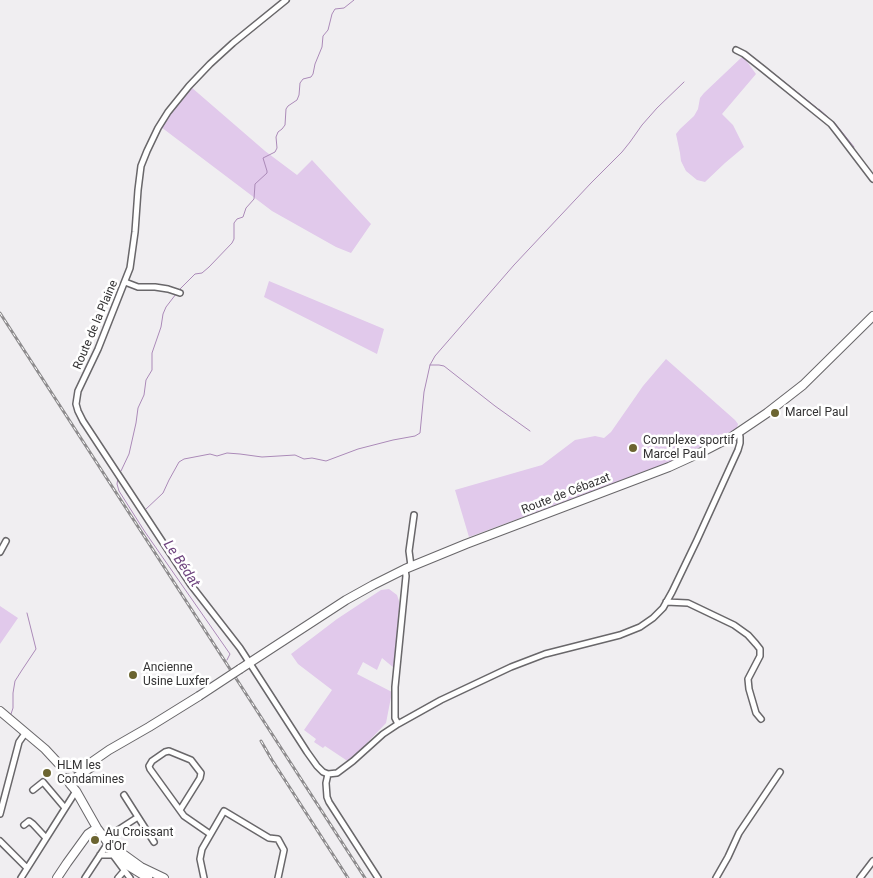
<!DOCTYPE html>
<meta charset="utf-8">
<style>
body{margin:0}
canvas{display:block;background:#f0eef1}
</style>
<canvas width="873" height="878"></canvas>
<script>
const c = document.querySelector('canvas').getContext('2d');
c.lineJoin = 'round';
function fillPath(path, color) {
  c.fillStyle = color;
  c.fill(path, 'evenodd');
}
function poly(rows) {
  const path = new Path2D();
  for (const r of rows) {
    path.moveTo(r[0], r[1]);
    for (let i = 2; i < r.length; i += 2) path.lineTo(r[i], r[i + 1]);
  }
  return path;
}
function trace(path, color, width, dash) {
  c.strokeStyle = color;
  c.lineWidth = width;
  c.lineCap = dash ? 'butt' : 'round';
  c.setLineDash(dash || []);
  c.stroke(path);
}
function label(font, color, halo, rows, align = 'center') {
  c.font = font + ' Roboto,sans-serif';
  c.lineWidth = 5;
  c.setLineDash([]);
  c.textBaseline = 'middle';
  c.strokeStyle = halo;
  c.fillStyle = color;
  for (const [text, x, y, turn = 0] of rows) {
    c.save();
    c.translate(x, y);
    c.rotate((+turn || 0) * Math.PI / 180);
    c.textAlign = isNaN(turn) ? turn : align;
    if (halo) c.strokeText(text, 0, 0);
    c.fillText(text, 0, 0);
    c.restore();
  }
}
const green = poly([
 [743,56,756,74,722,114,733,125,744,147,725,163,705,182,697,180,686,171,681,161,680,153,676,134,680,129,694,116,698,109,700,98,704,93],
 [191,87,265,151,297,175,312,160,371,224,351,253,336,247,272,211,161,127],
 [269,281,384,329,377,354,264,297],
 [666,359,735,420,738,424,737,428,713,442,664,465,469,537,455,490,542,465,575,440,595,436,604,438,611,432,643,386],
 [389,589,397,595,400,604,394,668,382,658,377,670,363,662,357,674,392,692,386,723,349,762,325,746,323,748,314,742,316,739,304,730,332,690,298,664,291,654,337,619,381,590],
 [0,606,18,618,0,644]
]);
const stream = poly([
 [748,53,817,108],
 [819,109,831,120],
 [834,122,854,147],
 [180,289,195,274,202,273,209,267,232,243,234,239,234,223,237,219,243,217,246,208,254,199,255,184,267,173,267,171,263,158,275,152,277,148,276,137,278,132,282,129,285,125,286,109,288,106,297,100,299,95,300,83,303,79,311,77,313,74,315,64,322,47,323,36,328,30,332,14,335,9,344,8,354,0],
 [430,365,439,365,444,366,495,406,530,431],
 [121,471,129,454,136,423,138,408,144,395,146,380,152,370,152,353,161,327,163,314,166,307,176,294],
 [118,478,117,484,119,491,145,532,230,654,227,660],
 [145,510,163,493,169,480,179,462,184,459,210,454,217,456,227,453,240,454,262,457,295,455,304,459,312,458,326,461,358,449,393,440,415,436,420,433,424,392,430,365,435,356,514,265,591,183,622,152,630,142,642,125,657,108,684,82],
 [11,714,13,708,13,693,15,681,22,670,36,649,27,613]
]);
const street = poly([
 [286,0,233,43,210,64,189,86,168,112,158,128,147,151,141,166,138,190,135,232,130,268,98,349,78,391,76,404,78,411,83,421,191,585,240,648,307,752,317,766,323,772,328,774,337,773,353,761,383,734,398,724,441,700,511,667,545,654,620,635,640,627,653,618,663,608,672,592,697,540,738,450,740,443,740,437,739,432],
 [736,50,744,54,763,69,831,124,838,133,873,179],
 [125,282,138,287,155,287,168,289,180,293],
 [0,552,6,541],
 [411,566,409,551,414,515],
 [666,602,688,603,734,625,748,635,756,644,760,649,760,656,748,679,749,689,756,713,761,719],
 [398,724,395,718,395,687,406,576,405,569],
 [328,774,326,783,327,797,329,802,378,878],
 [33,790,43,782,65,808],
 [124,795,138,817],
 [180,810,200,778,201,773,191,760,169,751,165,752,152,761,149,766,150,769,184,816,210,834],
 [0,814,19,742,24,735],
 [24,825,29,821,33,824,46,838],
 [104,839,138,817,154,842],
 [0,841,27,868],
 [100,855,113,855,130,878],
 [21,878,76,791],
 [85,878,108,843],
 [118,878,124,871,124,868],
 [204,878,200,859,202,849,224,811,269,838,278,839,284,850,278,878],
 [716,878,728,857,739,833,780,772],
 [860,878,873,861]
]);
const secondary = poly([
 [240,669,346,600,373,585,405,569,466,544,669,467,704,451,733,436,767,413,803,385,873,316],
 [0,711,45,749,58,763,63,765,70,766],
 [76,768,86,766,109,750,149,727,199,696],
 [78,776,93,766],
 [67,778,70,784,76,791,97,828,108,843,110,849,124,863,148,878],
 [108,843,113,845,123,854,141,867,164,878],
 [57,878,67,863,88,834,97,828]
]);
const rail = poly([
 [0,313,365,878],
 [261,741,272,760,348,878]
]);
const secondaryBridge = poly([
 [199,696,240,669]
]);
const markers = [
 [775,413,5,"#6b6430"],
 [633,448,5,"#6b6430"],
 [133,675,5,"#6b6430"],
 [47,773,5,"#6b6430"],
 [95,840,5,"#6b6430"]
];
const streetNames = [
 ["Route de la Plaine",96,325,-67],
 ["Route de Cébazat",566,494,-21]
];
const poiNames = [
 ["Marcel Paul",785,413],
 ["Complexe sportif",643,441],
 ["Marcel Paul",643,455],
 ["Ancienne",143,668],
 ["Usine Luxfer",143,682],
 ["HLM les",57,766],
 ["Condamines",57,780],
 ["Au Croissant",105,833],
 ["d'Or",105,847]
];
const waterNames = [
 ["Le Bédat",181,564,56]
];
fillPath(green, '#e1c9eb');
trace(stream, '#ab8ab8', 1);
trace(street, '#69676a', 8);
trace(secondary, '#69676a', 10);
trace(street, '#fff', 5);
trace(secondary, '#fff', 8);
trace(rail, '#8e8c8e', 3);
trace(rail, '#fff', 1, [4]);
trace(secondaryBridge, '#69676a', 10, []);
trace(secondaryBridge, '#fff', 8);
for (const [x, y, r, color] of markers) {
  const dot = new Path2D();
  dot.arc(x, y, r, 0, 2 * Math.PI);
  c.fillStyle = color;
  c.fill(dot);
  trace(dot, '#fff', 2);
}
label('12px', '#333233', '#fff', streetNames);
label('12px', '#333233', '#fff', poiNames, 'left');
label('italic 14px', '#6e437e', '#fff', waterNames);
</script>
